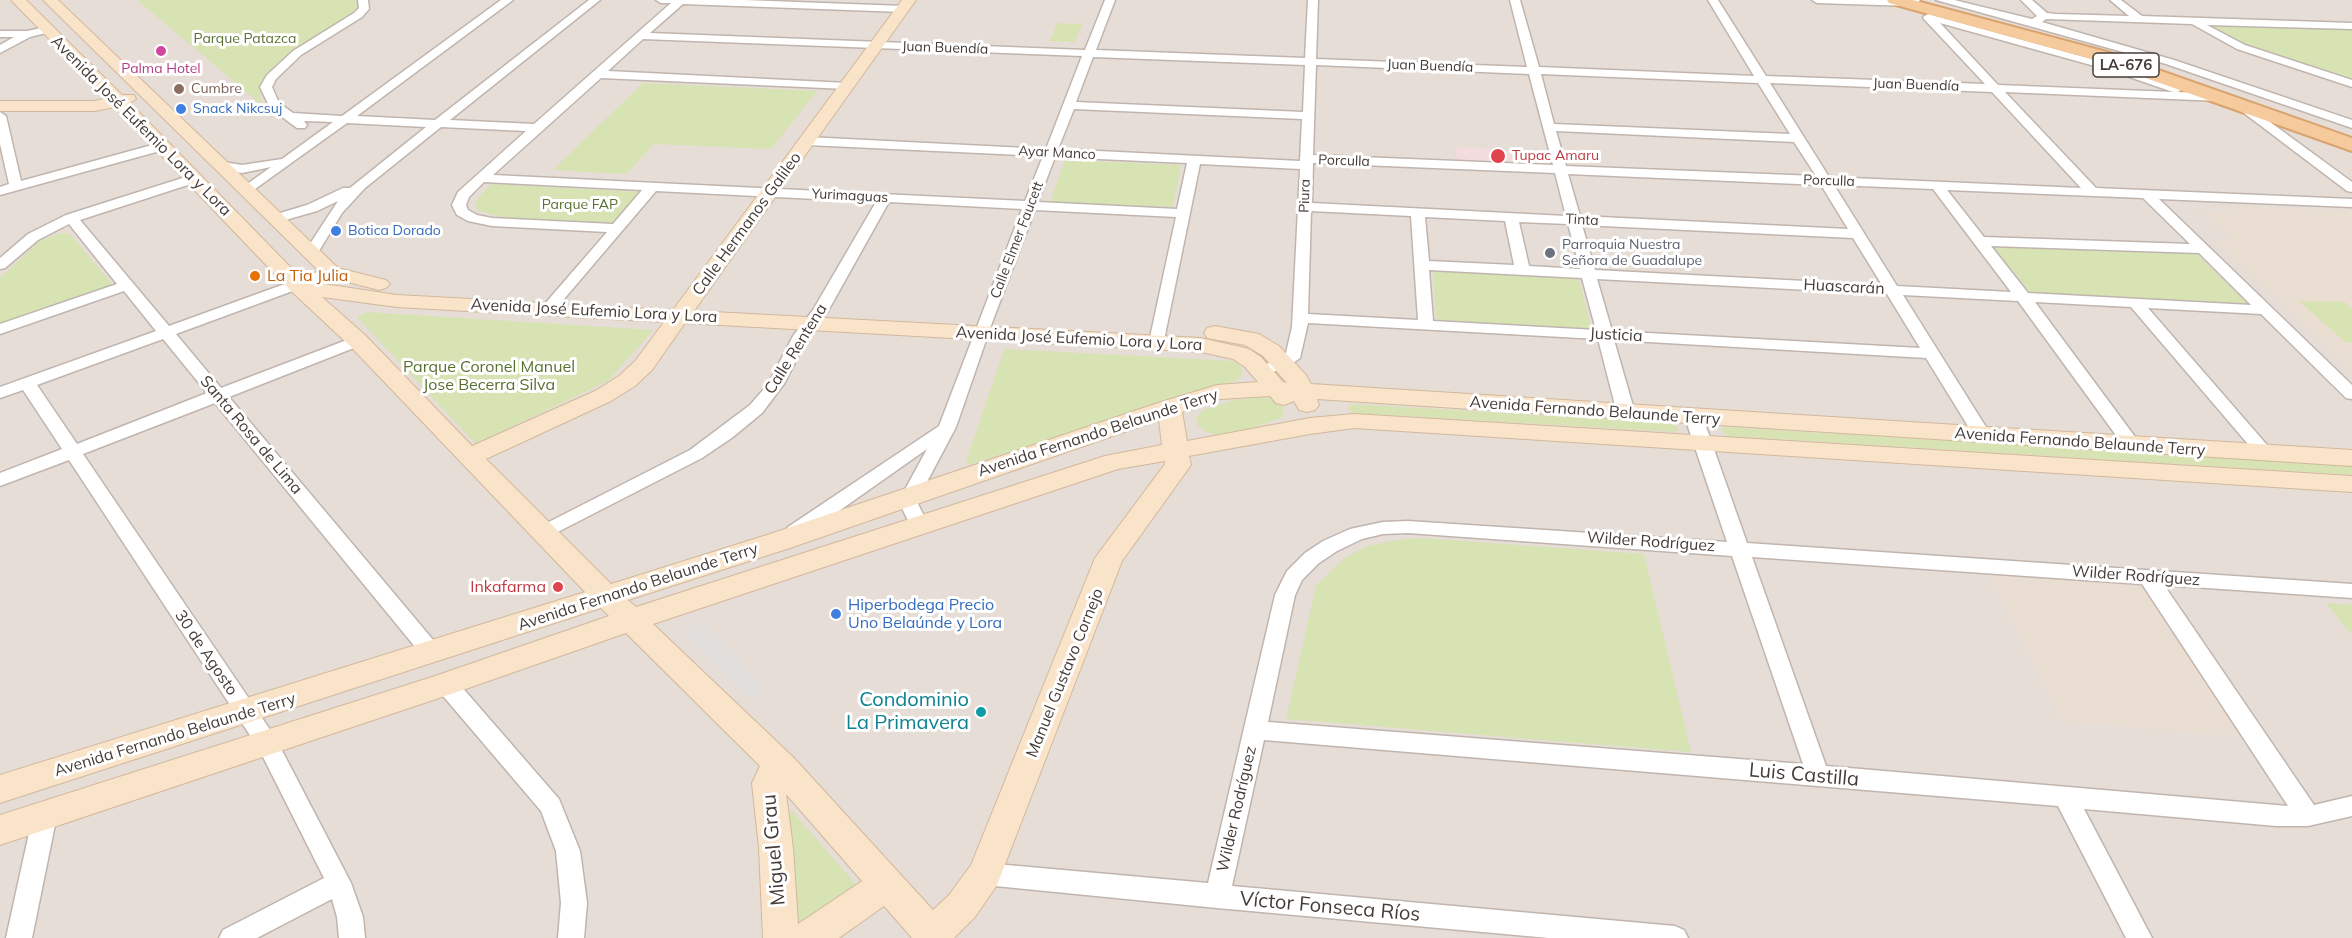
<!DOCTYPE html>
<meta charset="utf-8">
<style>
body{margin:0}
canvas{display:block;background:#f2ede7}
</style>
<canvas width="2352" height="938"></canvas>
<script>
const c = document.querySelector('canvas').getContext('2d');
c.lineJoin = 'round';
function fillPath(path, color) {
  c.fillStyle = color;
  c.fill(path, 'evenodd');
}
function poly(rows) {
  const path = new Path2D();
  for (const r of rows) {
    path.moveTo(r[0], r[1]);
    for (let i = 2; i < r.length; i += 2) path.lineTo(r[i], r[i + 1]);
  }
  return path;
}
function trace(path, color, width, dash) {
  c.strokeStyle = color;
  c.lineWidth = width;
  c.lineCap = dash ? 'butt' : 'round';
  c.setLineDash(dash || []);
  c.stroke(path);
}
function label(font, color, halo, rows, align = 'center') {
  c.font = font + ' Mulish,sans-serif';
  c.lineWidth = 6;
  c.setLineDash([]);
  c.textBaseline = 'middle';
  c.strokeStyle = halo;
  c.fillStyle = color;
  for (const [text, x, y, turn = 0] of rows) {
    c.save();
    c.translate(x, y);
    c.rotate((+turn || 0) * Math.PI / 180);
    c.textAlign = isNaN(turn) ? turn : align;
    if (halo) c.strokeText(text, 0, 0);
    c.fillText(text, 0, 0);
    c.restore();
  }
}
const residential = poly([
 [0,0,2352,0,2352,938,0,938]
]);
const education = poly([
 [2229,206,2352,211,2352,369,2215,240,2235,240,2202,212,2235,212],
 [1990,575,2137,586,2154,596,2173,623,2167,629,2174,640,2187,645,2245,737,2063,721]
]);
const medical = poly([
 [1456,147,1538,151,1541,164,1457,160]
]);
const green = poly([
 [137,0,355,0,359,6,356,13,269,71,260,95,262,105],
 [1057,23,1082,24,1075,42,1050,41],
 [2211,24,2352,29,2352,82,2242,45,2210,27],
 [643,83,817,91,771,149,654,144,626,174,553,170],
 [1065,160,1181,165,1173,207,1050,202],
 [491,184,641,192,614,223,505,218,479,211,475,208,476,200],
 [63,233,69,233,112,284,103,291,0,326,0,278,41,240],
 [1993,246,2194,252,2248,304,2031,293],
 [1436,271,1579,279,1591,328,1587,330,1440,320,1436,318,1433,273],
 [2299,301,2345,302,2352,309,2352,342,2345,342],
 [367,312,653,330,608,381,476,444,357,317],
 [1004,349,1234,361,1239,363,1243,373,1238,380,968,465,966,462],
 [1257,397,1272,398,1278,402,1284,408,1282,418,1249,429,1216,435,1205,431,1198,426,1196,418,1203,410,1234,400],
 [1351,404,1674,423,1678,426,1678,430,1676,432,1353,413,1348,409],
 [1724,427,2352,465,2352,475,1728,436,1721,430],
 [1421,538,1644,554,1691,752,1286,719,1316,586,1345,558,1368,546,1396,540],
 [2326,603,2352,605,2352,635],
 [792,811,859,888,795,931,785,815]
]);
const parking = poly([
 [704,622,767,690,749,698,680,629]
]);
const street = poly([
 [358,0,368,0,369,9,362,17,301,55,276,79,272,87,279,103,293,113,342,116,501,0,513,0,357,116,435,120,589,0,600,0,450,120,534,124,671,3,661,3,656,0,744,0,903,6,908,9,903,12,683,4,650,33,1085,50,1105,0,1115,0,1096,50,1305,58,1308,0,1318,0,1316,59,1527,67,1510,0,1520,0,1539,67,1754,76,1708,0,1718,0,1766,76,1985,84,1924,19,1923,17,1928,14,2117,66,2180,87,2182,89,2178,92,2223,94,2225,97,2219,101,2005,92,2096,188,2352,199,2352,207,2159,199,2352,385,2352,399,2346,398,2261,314,2148,308,2274,453,2271,457,2265,459,2259,457,2131,307,2035,302,2141,445,2138,449,2132,451,2126,449,2018,301,1903,295,1991,435,1988,439,1976,439,1926,358,1614,340,1635,413,1632,417,1626,418,1620,417,1617,413,1598,339,1308,323,1300,358,1289,366,1262,376,1254,371,1256,368,1277,360,1286,353,1292,327,1300,169,1200,164,1163,345,1151,345,1149,342,1176,217,1035,210,993,320,956,427,920,495,918,504,928,524,926,529,919,530,912,529,900,504,902,495,927,449,802,537,795,538,788,537,785,532,788,527,939,426,1022,209,889,202,828,311,808,337,784,384,762,413,733,437,702,458,544,539,537,538,534,533,537,528,690,450,750,405,769,383,793,336,813,310,876,202,656,191,553,312,548,314,540,309,543,306,607,232,492,226,468,221,457,215,452,205,458,192,526,131,441,127,365,188,342,213,316,256,306,256,304,253,338,201,317,211,275,223,268,219,270,216,307,205,343,188,350,188,426,127,347,123,248,194,241,190,243,187,271,167,242,173,218,169,217,166,223,162,242,165,282,159,333,122,304,121,307,125,305,128,297,128,270,108,260,87,267,75,293,51,354,13,359,8,358,0],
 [1940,23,2109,70,2173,92,1998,85,1940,23],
 [643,39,1082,56,1046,149,807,137,801,141,807,145,1043,156,1025,201,493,175,601,78,847,89,853,86,847,83,608,71,643,39],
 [1093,57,1305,65,1303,112,1076,102,1093,57],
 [1316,65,1529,74,1553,165,1313,155,1316,65],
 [1541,74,1758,83,1790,134,1554,124,1541,74],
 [1770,83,1992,92,2081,188,1829,177,1770,83],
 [1074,109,1302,119,1300,161,1058,149,1074,109],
 [1556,131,1794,142,1816,176,1566,166,1556,131],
 [1055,157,1187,163,1177,209,1038,202,1055,157],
 [1313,163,1555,173,1566,216,1312,203,1313,163],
 [1568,174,1821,185,1848,229,1580,216,1568,174],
 [484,182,642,190,613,224,492,218,477,215,468,210,466,205,469,197,484,182],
 [1834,185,1933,189,2011,292,1897,286,1834,185],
 [1947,190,2143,198,2190,244,1984,237,1947,190],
 [1311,211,1411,216,1418,320,1308,314,1311,211],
 [1425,217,1505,221,1514,265,1429,261,1425,217],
 [1519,222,1568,224,1580,269,1529,266,1519,222],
 [1582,225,1853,238,1882,285,1595,270,1582,225],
 [1991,246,2199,253,2251,305,2028,293,1991,246],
 [1429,270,1582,278,1596,330,1433,321,1429,270],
 [1597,279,1887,294,1920,348,1612,331,1597,279],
 [1812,0,1919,0,1920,1,1910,6,1817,3,1812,0],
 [1936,0,1954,0,2032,19,2037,16,2021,0,2032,0,2047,13,2056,14,2129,16,2110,0,2121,0,2142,16,2352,23,2352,29,2207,25,2245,45,2352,80,2352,87,2237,49,2192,24,2046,19,2042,22,2174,60,2352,120,2352,128,2166,64,1936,0],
 [46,27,51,30,50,32,30,37,0,53,0,45,14,37,0,37,0,31,27,31,46,27],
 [2240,100,2352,182,2352,192,2347,191,2236,107,2236,101,2240,100],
 [0,112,6,116,21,181,163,142,169,146,167,149,0,195,0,187,9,184,0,144,0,112],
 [195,174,202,178,200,181,80,220,169,326,326,269,336,269,338,272,336,275,176,334,221,388,352,338,364,338,366,341,364,344,229,397,439,647,443,653,439,659,432,661,425,659,215,403,83,454,275,737,351,883,363,917,365,938,339,938,337,917,332,899,257,938,219,938,223,930,324,878,259,749,69,460,0,486,0,473,62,449,23,390,0,398,0,387,156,331,124,291,0,334,0,324,117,284,69,224,38,240,5,268,0,269,0,258,28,234,66,215,195,174],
 [163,339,207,393,77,444,37,385,163,339],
 [1694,413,1700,414,1703,418,1747,543,2352,584,2352,598,2164,585,2314,805,2352,796,2352,816,2308,826,2276,826,2084,809,2152,938,2126,938,2058,806,1264,740,1232,886,1675,926,1684,930,1688,938,1549,938,1217,908,985,885,976,882,973,874,976,866,985,863,1208,883,1275,595,1287,571,1305,553,1323,541,1350,529,1383,522,1408,521,1727,542,1685,418,1688,414,1694,413],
 [1408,533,1732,556,1803,764,1268,722,1295,595,1302,580,1319,563,1337,551,1362,539,1383,534,1408,533],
 [1752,557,2142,584,2288,806,1826,766,1752,557],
 [446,676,454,678,559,799,580,851,587,903,584,938,558,938,561,903,556,851,541,811,438,690,435,684,438,678,446,676],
 [45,805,53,808,57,815,32,938,6,938,33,815,37,808,45,805]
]);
const secondary = poly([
 [11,0,26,0,122,95,134,95,136,99,130,103,304,281,397,295,673,310,902,0,916,0,694,311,1201,338,1249,349,1261,357,1283,382,1287,383,1263,356,1245,345,1207,338,1204,333,1207,328,1215,326,1259,334,1279,346,1306,375,1311,384,2352,450,2352,466,1317,399,1319,405,1315,410,1307,412,1299,410,1294,401,1284,405,1276,403,1270,396,1220,399,1182,412,1187,441,1310,418,1354,414,2352,476,2352,492,1354,428,1310,434,1189,456,1191,465,1122,561,997,885,975,917,954,938,912,938,884,906,839,938,763,938,759,848,752,783,760,766,626,633,457,692,0,845,0,815,435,676,609,616,601,608,0,803,0,775,585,592,350,346,290,290,115,107,95,111,0,111,0,101,95,101,107,98,11,0],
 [322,297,397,307,664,322,636,360,619,376,595,391,472,446,366,336,322,297],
 [685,323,1201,352,1233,359,1245,367,1258,382,1217,385,1161,402,770,534,611,584,486,459,611,401,635,386,652,370,685,323],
 [1159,420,1162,445,1105,456,636,607,628,600,790,548,1159,420],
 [1165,461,1165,464,1095,558,971,865,949,895,933,910,794,758,653,624,1118,469,1165,461],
 [786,794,862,881,798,924,793,848,786,794],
 [43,0,58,0,338,268,386,280,390,284,386,288,379,290,324,276,43,0]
]);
const primary = poly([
 [1887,0,1913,0,2107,52,2352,138,2352,151,2095,60,1889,3,1887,0]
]);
const markers = [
 [161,51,6,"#d1479c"],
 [179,89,6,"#8d6e63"],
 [181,109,6,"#3f7fe0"],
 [1498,156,8,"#e0444e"],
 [336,231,6,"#3f7fe0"],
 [1550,253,6,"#6b7280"],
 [255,276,6,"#e8710a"],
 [558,587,6,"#e0444e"],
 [836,614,6,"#3f7fe0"],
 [981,712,6,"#0f9aa8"]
];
const farParknames = [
 ["Parque Patazca",245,39],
 ["Parque FAP",580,205]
];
const farStreetnames = [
 ["Juan Buendía",945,48,2],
 ["Juan Buendía",1430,66,2],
 ["Juan Buendía",1916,85,2],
 ["Ayar Manco",1057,153,3],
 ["Porculla",1344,161,2],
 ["Porculla",1829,181,2],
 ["Yurimaguas",850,196,3],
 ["Piura",1305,196,-88],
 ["Tinta",1582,220,3],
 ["Calle Elmer Faucett",1017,240,-69]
];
const farHotelnames = [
 ["Palma Hotel",161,69]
];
const farEducationnames = [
 ["Cumbre",191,89]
];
const farShopnames = [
 ["Snack Nikcsuj",193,109],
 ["Botica Dorado",348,231]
];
const farHealthnames = [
 ["Tupac Amaru",1512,156]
];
const farWorshipnames = [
 ["Parroquia Nuestra",1562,245],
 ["Señora de Guadalupe",1562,261]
];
const shields = [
 [2126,65,66]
];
const shieldNames = [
 ["LA-676",2126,65]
];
const streetNames = [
 ["Avenida José Eufemio Lora y Lora",141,126,45],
 ["Calle Hermanos Galileo",747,224,-54],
 ["Huascarán",1844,287,3],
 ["Avenida José Eufemio Lora y Lora",594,311,3],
 ["Justicia",1616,335,3],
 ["Avenida José Eufemio Lora y Lora",1079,339,3],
 ["Calle Rentena",796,349,-58],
 ["Avenida Fernando Belaunde Terry",1595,411,4],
 ["Avenida Fernando Belaunde Terry",1098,433,-18],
 ["Santa Rosa de Lima",251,435,50],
 ["Avenida Fernando Belaunde Terry",2080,442,4],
 ["Wilder Rodríguez",1651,542,4],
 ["Wilder Rodríguez",2136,576,4],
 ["Avenida Fernando Belaunde Terry",638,587,-18],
 ["30 de Agosto",206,653,56],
 ["Manuel Gustavo Cornejo",1065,673,-68],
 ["Avenida Fernando Belaunde Terry",175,735,-17],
 ["Wilder Rodríguez",1237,809,-77]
];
const foodNames = [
 ["La Tia Julia",267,276]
];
const parkNames = [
 ["Parque Coronel Manuel",489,367],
 ["Jose Becerra Silva",489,385]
];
const healthNames = [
 ["Inkafarma",546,587]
];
const shopNames = [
 ["Hiperbodega Precio",848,605],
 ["Uno Belaúnde y Lora",848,623]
];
const nearCulturenames = [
 ["Condominio",969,700],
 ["La Primavera",969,723]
];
const nearStreetnames = [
 ["Luis Castilla",1804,775,5],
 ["Miguel Grau",774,850,-95],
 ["Víctor Fonseca Ríos",1330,907,5]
];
fillPath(residential, '#e6ddd6');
fillPath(education, '#eaded2');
fillPath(medical, '#f2dcdd');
fillPath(green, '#d7e3b3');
fillPath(parking, '#e1dedc');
trace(street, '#c0b5ae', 3);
trace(secondary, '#d1b89d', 2);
trace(primary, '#d9a36e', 4);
fillPath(street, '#fff');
fillPath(secondary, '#fae4c9');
fillPath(primary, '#f5ca9d');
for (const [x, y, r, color] of markers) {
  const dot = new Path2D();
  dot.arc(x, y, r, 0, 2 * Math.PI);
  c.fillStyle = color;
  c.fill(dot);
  trace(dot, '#fff', 2);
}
label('14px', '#56712f', '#fff', farParknames);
label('14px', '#453c37', '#fff', farStreetnames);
label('14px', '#b23c85', '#fff', farHotelnames);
label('14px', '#785e54', '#fff', farEducationnames, 'left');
label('14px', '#366cbe', '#fff', farShopnames, 'left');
label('14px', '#be3a42', '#fff', farHealthnames, 'left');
label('14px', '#5b616d', '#fff', farWorshipnames, 'left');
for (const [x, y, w] of shields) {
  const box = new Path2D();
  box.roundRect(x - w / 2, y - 12, w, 24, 4.5);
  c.fillStyle = '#fff';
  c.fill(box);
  trace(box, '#453c37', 1.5);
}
label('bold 15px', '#453c37', null, shieldNames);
label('16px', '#453c37', '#fff', streetNames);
label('16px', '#c56008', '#fff', foodNames, 'left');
label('16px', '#56712f', '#fff', parkNames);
label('16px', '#be3a42', '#fff', healthNames, 'right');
label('16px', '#366cbe', '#fff', shopNames, 'left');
label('20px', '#0d838f', '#fff', nearCulturenames, 'right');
label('20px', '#453c37', '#fff', nearStreetnames);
</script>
